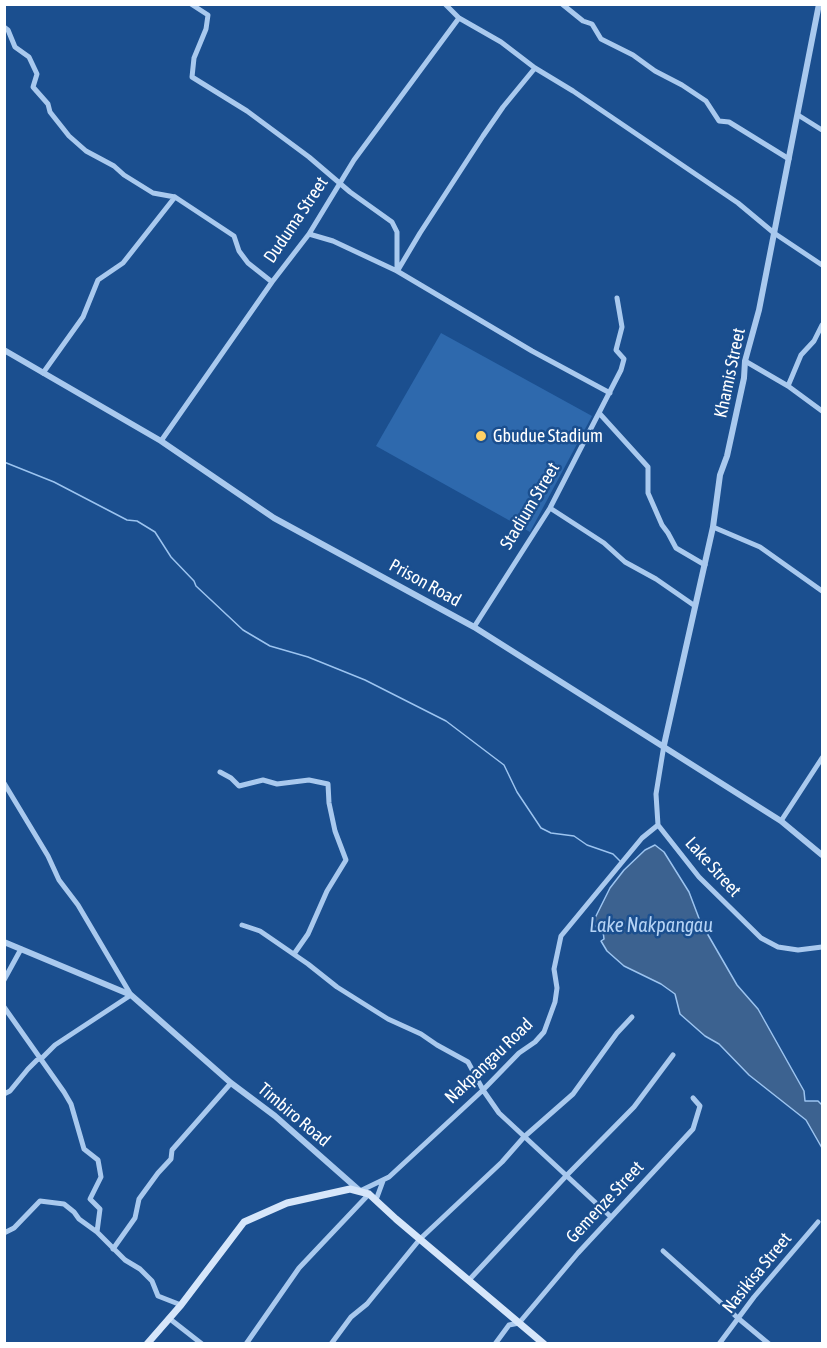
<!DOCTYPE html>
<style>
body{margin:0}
#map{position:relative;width:827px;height:1348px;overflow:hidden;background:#1b4f8f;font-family:"Asap Condensed",sans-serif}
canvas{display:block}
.frame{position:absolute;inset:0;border:6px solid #fff;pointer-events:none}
</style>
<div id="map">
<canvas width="827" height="1348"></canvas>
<div class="frame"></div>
</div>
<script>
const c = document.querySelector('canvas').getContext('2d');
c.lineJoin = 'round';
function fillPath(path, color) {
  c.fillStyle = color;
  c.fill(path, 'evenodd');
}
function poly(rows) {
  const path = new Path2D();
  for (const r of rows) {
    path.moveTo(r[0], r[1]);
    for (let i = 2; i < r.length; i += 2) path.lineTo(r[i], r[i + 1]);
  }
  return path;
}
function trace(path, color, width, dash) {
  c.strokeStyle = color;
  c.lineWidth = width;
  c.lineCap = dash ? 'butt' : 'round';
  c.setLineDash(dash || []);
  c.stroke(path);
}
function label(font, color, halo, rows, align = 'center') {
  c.font = font + ' "Asap Condensed",sans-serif';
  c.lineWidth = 5;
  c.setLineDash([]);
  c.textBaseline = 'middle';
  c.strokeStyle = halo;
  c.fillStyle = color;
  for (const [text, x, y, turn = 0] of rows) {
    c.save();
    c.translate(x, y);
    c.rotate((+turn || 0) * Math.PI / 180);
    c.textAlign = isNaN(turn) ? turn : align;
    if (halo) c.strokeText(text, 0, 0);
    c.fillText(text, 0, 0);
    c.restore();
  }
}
const green = poly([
 [441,333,592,416,530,532,376,446]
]);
const water = poly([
 [655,845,664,852,689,892,700,921,737,985,758,1009,804,1091,805,1101,818,1101,822,1105,822,1148,806,1120,749,1075,719,1044,705,1036,680,1014,675,994,661,984,624,966,607,951,601,941,604,939,603,931,592,924,610,888,624,870,645,850,655,845]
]);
const stream = poly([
 [4,462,54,482,127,520,137,521,155,532,171,557,194,581,196,586,243,630,270,646,308,657,365,680,446,721,504,765,517,792,541,828,551,833,574,836,587,845,613,854,621,862]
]);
const minor = poly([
 [191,4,208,15,206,29,194,58,192,77,247,111,309,157,350,192,392,222,397,232,397,271],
 [445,4,459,18,501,42,535,68,573,91,738,203,774,233,822,265],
 [562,4,583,21,592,24,601,39,633,55,655,71,682,85,706,101,719,121,729,122,789,159],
 [4,27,8,30,15,47,29,57,37,74,33,87,48,104,50,112,69,136,86,151,114,166,124,175,153,193,175,197,234,236,239,251,248,263,272,282],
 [798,115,822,130],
 [309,234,333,241,397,271,532,351,610,393],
 [398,270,420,233,483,136,503,107,535,68],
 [745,361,788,386,822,411],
 [43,373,83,317,98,280,123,263,175,197],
 [788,386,801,355,814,341,822,325],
 [600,414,648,467,648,493,662,525,668,533,676,548,705,565],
 [161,441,272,282,309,234,354,160,459,18],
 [550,508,604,543,625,562,656,579,695,606],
 [713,527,760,547,822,591],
 [474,627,550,508,621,370,624,359,616,350,622,327,617,298],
 [664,745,656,794,658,825,699,877,761,938,778,947,798,950,822,947],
 [220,772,231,778,239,786,263,780,277,784,309,780,328,784,329,803,335,831,346,860,327,891,308,934,294,954],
 [4,783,48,856,59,880,78,905,131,995,55,1045,42,1058,37,1060,28,1069,10,1091,4,1094],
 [781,821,822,758],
 [242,925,260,931,308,964,337,987,388,1019,421,1034,437,1045,468,1062,483,1090,499,1113,611,1217],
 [4,980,21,949],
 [4,1007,64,1092,71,1104,84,1149,98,1160,101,1177,90,1199,100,1209,97,1232,79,1219,74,1212,64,1204,40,1201,14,1228,4,1233],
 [360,1191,389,1177,483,1090,519,1053,535,1042,544,1032,555,1002,557,988,554,969,561,936,642,838,658,825],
 [376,1200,383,1181],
 [97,1232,125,1260,140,1269,152,1281,158,1296,181,1305],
 [113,1249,135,1218,139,1199,158,1173,171,1159,172,1150,231,1083],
 [663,1251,739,1319,769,1344],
 [469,1280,567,1175,634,1107,673,1055],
 [170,1319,202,1344],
 [246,1344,299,1268,369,1194],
 [331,1344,351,1317,367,1304,420,1239,502,1162,524,1137,573,1094,617,1033,632,1017],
 [495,1344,509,1325,519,1323,578,1253,693,1129,700,1106,693,1098],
 [719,1344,754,1297,818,1222]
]);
const tertiary = poly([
 [4,350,161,441,274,518,474,627,781,821,822,855],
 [664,745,713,527,720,475,727,456,744,378,745,361,759,310,819,4],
 [4,942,131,995,231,1083,275,1116,360,1191]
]);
const secondary = poly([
 [147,1344,181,1305,244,1222,287,1203,350,1189,369,1194,396,1219,544,1344]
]);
const markers = [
 [481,436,6,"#ffd166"]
];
const streetNames = [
 ["Duduma Street",296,220,-56],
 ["Khamis Street",730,373,-78],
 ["Stadium Street",530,506,-59],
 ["Prison Road",425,583,29],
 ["Lake Street",713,867,48],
 ["Nakpangau Road",489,1061,-44],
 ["Timbiro Road",294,1115,40],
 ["Gemenze Street",605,1202,-47],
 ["Nasikisa Street",757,1273,-51]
];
const poiNames = [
 ["Gbudue Stadium",493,436]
];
const waterNames = [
 ["Lake Nakpangau",651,926]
];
fillPath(green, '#2e69ad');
fillPath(water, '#3c6290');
trace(water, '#9cc4f0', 1.5);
trace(stream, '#9cc4f0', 1.5);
trace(minor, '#a9c9ee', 5);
trace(tertiary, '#a9c9ee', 6);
trace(secondary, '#d6e6fa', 7);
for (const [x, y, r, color] of markers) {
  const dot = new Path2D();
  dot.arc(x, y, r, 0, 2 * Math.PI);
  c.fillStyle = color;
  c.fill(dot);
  trace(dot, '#1b4f8f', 2);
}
label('18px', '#fff', '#1b4f8f', streetNames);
label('18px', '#fff', '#1b4f8f', poiNames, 'left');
label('italic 20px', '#b5d3f5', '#1b4f8f', waterNames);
</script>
